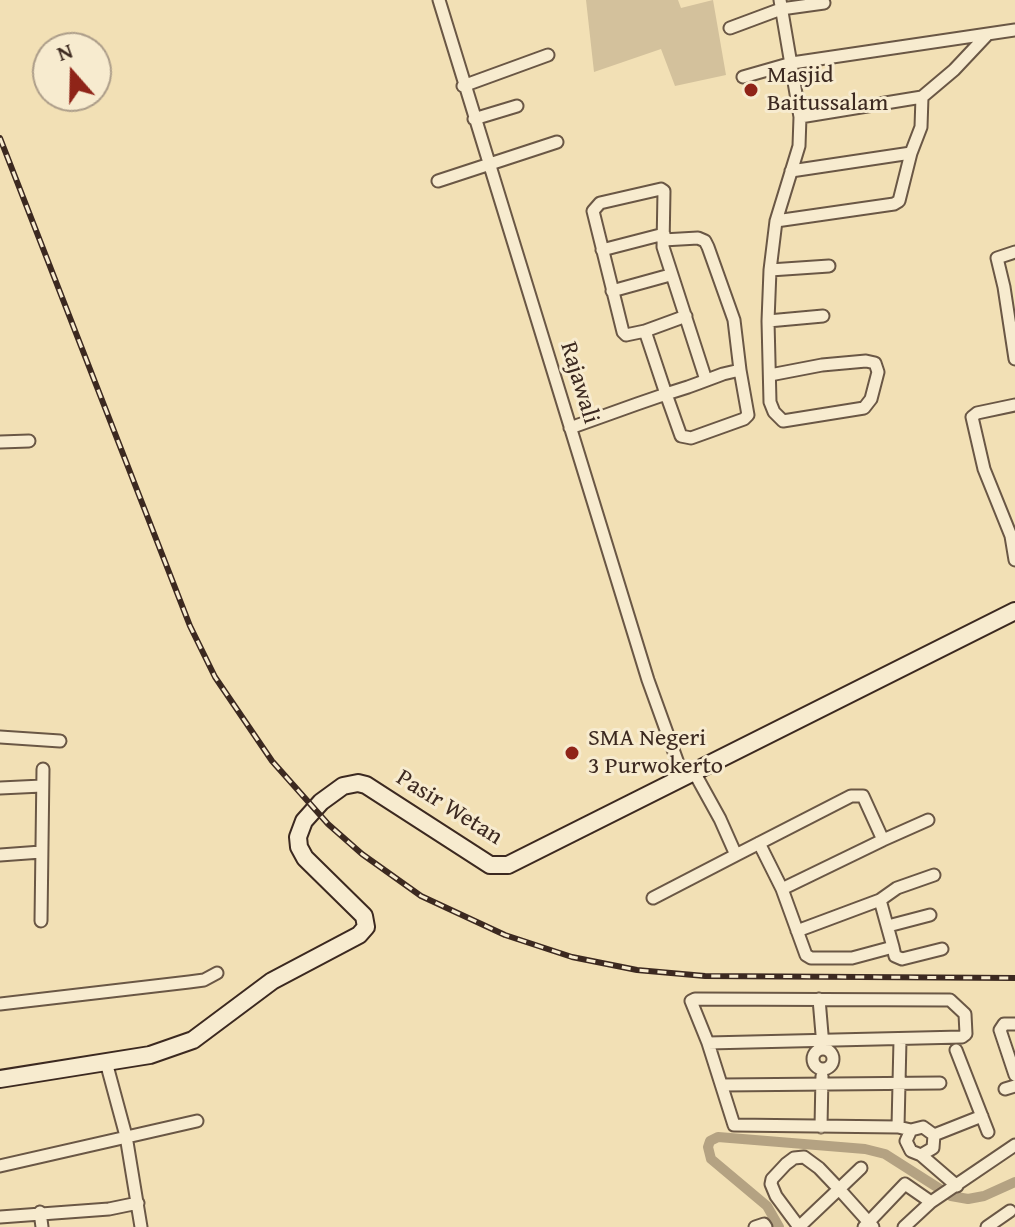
<!DOCTYPE html>
<style>
body{margin:0}
#map{position:relative;width:1015px;height:1227px;overflow:hidden;background:#f2e0b5;font-family:"Gentium Book Plus",serif}
canvas{display:block}
.north{position:absolute;left:32px;top:32px;width:80px;height:80px;box-sizing:border-box;background:#f7ebcf;border:2px solid #ac9d89;border-radius:50%;rotate:340deg;font-size:22px;font-weight:700;line-height:32px;text-align:center;color:#3c2920}
.north::after{content:'';display:block;margin:auto;width:28px;height:36px;background:#8f2418;clip-path:polygon(50% 0,100% 100%,50% 72%,0 100%)}
</style>
<div id="map">
<canvas width="1015" height="1227"></canvas>
<div class="north">N</div>
</div>
<script>
const c = document.querySelector('canvas').getContext('2d');
c.lineJoin = 'round';
function fillPath(path, color) {
  c.fillStyle = color;
  c.fill(path, 'evenodd');
}
function poly(rows) {
  const path = new Path2D();
  for (const r of rows) {
    if (r.length === 3) {
      path.moveTo(r[0] + r[2], r[1]);
      path.arc(r[0], r[1], r[2], 0, 2 * Math.PI);
      continue;
    }
    path.moveTo(r[0], r[1]);
    for (let i = 2; i < r.length; i += 2) path.lineTo(r[i], r[i + 1]);
  }
  return path;
}
function trace(path, color, width, dash) {
  c.strokeStyle = color;
  c.lineWidth = width;
  c.lineCap = dash ? 'butt' : 'round';
  c.setLineDash(dash || []);
  c.stroke(path);
}
function label(font, color, halo, rows, align = 'center') {
  c.font = font + ' "Gentium Book Plus",serif';
  c.lineWidth = 6;
  c.setLineDash([]);
  c.textBaseline = 'middle';
  c.strokeStyle = halo;
  c.fillStyle = color;
  for (const [text, x, y, turn = 0] of rows) {
    c.save();
    c.translate(x, y);
    c.rotate((+turn || 0) * Math.PI / 180);
    c.textAlign = isNaN(turn) ? turn : align;
    if (halo) c.strokeText(text, 0, 0);
    c.fillText(text, 0, 0);
    c.restore();
  }
}
const green = poly([
 [586,0,678,0,681,8,713,0,726,75,675,86,661,49,594,72]
]);
const canal = poly([
 [779,1227,767,1206,711,1159,708,1147,710,1141,718,1137,865,1149,885,1154,951,1196,968,1199,984,1196,1015,1182]
]);
const street = poly([
 [439,0,648,680,683,777],
 [730,28,781,9,824,3],
 [743,77,792,63,1015,30],
 [463,86,548,55],
 [800,117,922,97,954,70,986,36],
 [474,119,517,106],
 [791,171,911,153],
 [438,181,557,142],
 [776,221,894,204,899,201,911,153,921,127,922,97],
 [663,240,698,238,705,241,708,247,734,320,740,370],
 [602,250,664,234],
 [1015,252,997,258,1004,287,1015,359],
 [770,270,829,266],
 [612,291,670,275],
 [768,321,823,316],
 [645,331,686,316],
 [770,375,822,365,866,361,875,363,878,372,871,399,864,408,783,421,774,412,770,402,768,321,770,270,776,221,799,146,800,117,780,0],
 [1015,405,977,413,972,417,984,469,1011,536,1015,560],
 [570,428,637,404,666,394,688,387,699,383,723,374,740,370,748,415,744,419,691,438,681,436,666,394,645,331,626,335,623,332,593,211,600,203,661,189,664,191,663,247,706,380],
 [0,442,29,441],
 [0,737,60,741],
 [694,772,720,819,736,855,851,796,863,796,883,840,782,889],
 [0,788,42,786],
 [883,840,928,820],
 [759,843,782,889,806,955,811,958,852,958,893,947,880,900,897,888,934,875],
 [0,855,41,852],
 [653,898,736,855],
 [41,921,43,769],
 [888,926,930,915],
 [797,931,880,900],
 [893,947,895,956,902,959,942,949],
 [819,999,823,1046],
 [0,1004,189,982,204,980,217,973],
 [1015,1024,1004,1024,1000,1030,1015,1075],
 [708,1043,962,1037,966,1034,965,1014,950,1000,695,999,691,1001,708,1043,734,1125,898,1127,911,1130,923,1127,934,1135],
 [823,1059,10],
 [956,1050,988,1132],
 [106,1062,126,1136,141,1227],
 [722,1085,940,1083],
 [1005,1089,1015,1086],
 [821,1127,822,1076],
 [898,1127,900,1040],
 [911,1130,906,1141,911,1151,921,1155,957,1186],
 [934,1135,982,1116],
 [921,1155,933,1148,934,1135],
 [0,1166,197,1121],
 [861,1168,839,1189,799,1227,776,1196,771,1184,772,1179,786,1164,794,1158,804,1157,819,1168,839,1189,873,1227],
 [40,1212,42,1227],
 [0,1217,109,1209,138,1203],
 [755,1227,764,1224,766,1227],
 [864,1227,905,1184,931,1202],
 [904,1227,931,1202,1015,1145],
 [987,1227,1010,1211]
]);
const secondary = poly([
 [0,1079,150,1055,193,1040,272,981,359,935,366,927,364,916,305,858,299,847,298,837,304,821,321,802,343,786,358,783,366,785,490,865,508,865,1015,611]
]);
const rail = poly([
 [0,138,190,626,215,677,272,761,328,824,362,854,421,896,505,935,572,957,637,970,705,976,1015,978]
]);
const markers = [
 [751,90,8,"#8f2418"],
 [572,753,8,"#8f2418"]
];
const poiNames = [
 ["Masjid",767,76],
 ["Baitussalam",767,104],
 ["SMA Negeri",588,739],
 ["3 Purwokerto",588,767]
];
const streetNames = [
 ["Rajawali",579,383,73],
 ["Pasir Wetan",449,808,32]
];
fillPath(green, '#d3c19c');
trace(canal, '#b4a282', 10);
trace(street, '#6a5745', 15);
trace(secondary, '#3c2920', 20);
trace(street, '#f7ebcf', 11);
trace(secondary, '#f7ebcf', 16);
trace(rail, '#3c2920', 6);
trace(rail, '#f7ebcf', 3, [9]);
for (const [x, y, r, color] of markers) {
  const dot = new Path2D();
  dot.arc(x, y, r, 0, 2 * Math.PI);
  c.fillStyle = color;
  c.fill(dot);
  trace(dot, '#f7ebcf', 3);
}
label('24px', '#3c2920', '#f7ebcf', poiNames, 'left');
label('24px', '#3c2920', '#f7ebcf', streetNames);
</script>
